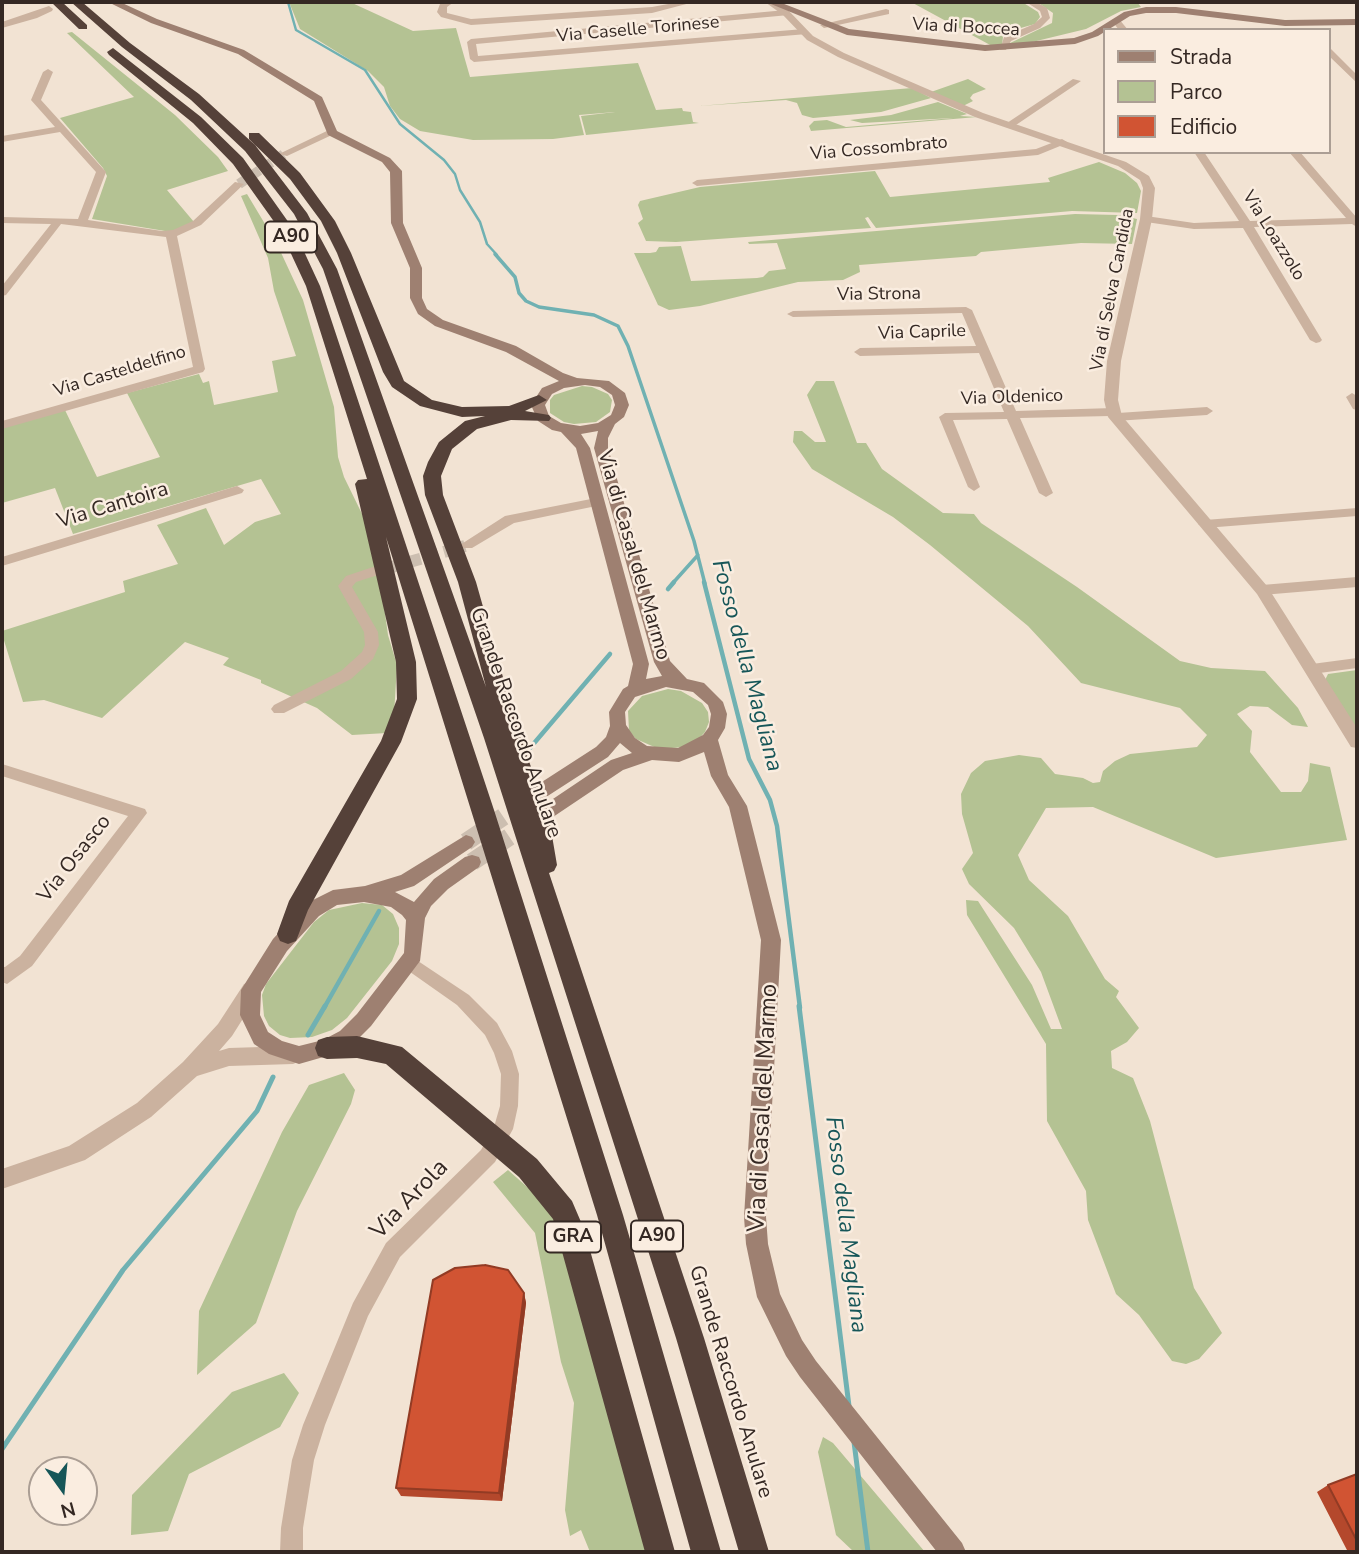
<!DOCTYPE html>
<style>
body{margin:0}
#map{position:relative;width:1359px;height:1554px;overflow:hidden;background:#f2e3d3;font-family:"Nunito Sans",sans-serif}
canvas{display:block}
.frame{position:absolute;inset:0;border:4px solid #342823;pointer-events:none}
.legend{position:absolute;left:1103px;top:28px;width:228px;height:126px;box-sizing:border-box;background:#faede0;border:2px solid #ab9e94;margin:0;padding:9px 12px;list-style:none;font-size:21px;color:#342823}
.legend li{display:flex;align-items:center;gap:14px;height:35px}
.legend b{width:35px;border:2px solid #ab9e94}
.north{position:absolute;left:28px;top:1456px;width:70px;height:70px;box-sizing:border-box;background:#faede0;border:2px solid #ab9e94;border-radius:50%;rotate:165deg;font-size:19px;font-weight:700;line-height:28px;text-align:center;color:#342823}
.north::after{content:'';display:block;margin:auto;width:24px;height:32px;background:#165658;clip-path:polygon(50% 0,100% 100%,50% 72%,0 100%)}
</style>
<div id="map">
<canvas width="1359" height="1554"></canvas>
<div class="frame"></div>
<ul class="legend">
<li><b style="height:9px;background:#9e8071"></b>Strada</li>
<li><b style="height:19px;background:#b4c293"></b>Parco</li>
<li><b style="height:19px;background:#d15433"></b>Edificio</li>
</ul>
<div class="north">N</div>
</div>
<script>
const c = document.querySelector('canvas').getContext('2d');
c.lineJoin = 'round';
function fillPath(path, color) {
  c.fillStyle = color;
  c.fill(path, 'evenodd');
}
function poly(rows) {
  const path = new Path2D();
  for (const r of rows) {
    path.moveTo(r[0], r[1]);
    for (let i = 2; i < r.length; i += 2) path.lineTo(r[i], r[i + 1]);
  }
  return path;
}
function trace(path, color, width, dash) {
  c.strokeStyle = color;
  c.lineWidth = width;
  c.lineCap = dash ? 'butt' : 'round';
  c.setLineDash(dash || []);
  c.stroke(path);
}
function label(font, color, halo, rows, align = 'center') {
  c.font = font + ' "Nunito Sans",sans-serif';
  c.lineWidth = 5;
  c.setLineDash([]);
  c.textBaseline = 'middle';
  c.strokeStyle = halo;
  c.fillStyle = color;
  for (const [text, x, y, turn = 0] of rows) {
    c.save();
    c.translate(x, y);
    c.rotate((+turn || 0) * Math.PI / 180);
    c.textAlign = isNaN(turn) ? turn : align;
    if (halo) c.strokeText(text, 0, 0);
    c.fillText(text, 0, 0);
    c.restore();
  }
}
const green = poly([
 [289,2,350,2,413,31,456,28,470,77,638,63,656,110,682,108,683,111,691,112,693,122,699,123,586,135,581,116,615,112,579,115,584,135,553,139,473,140,420,131,400,119,390,106,384,87,368,71,300,29],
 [911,2,1022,2,1038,12,1040,17,1035,24,1010,31,1013,33,1003,37,1002,45,992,46],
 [1037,2,1137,2,1141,7,1121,11,1086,29,1024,44,1008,44,1052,23,1053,13],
 [72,32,175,115,218,157,228,171,167,190,194,222,177,231,165,231,92,219,107,176,103,168,60,118,134,97,67,33],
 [968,79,986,89,973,94,970,98,973,101,963,106,931,92],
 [912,88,931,98,881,112,813,118,802,115,797,103,786,100,699,106],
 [938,102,967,114,960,116,977,117,811,131,809,126,814,121,827,120,846,127,953,118,862,123,850,120,891,115],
 [1099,162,1125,173,1137,183,1141,191,1137,213,1072,211,876,228,868,217,865,218,871,228,676,242,646,241,638,223,643,219,638,205,640,201,700,187,875,171,890,197,1050,182,1048,178],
 [247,194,277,244,303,300,334,407,338,457,344,477,364,518,380,578,388,635,397,665,394,715,387,733,352,735,317,708,261,683,261,680,223,665,229,658,185,642,102,718,44,700,23,702,2,634,2,631,125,592,123,581,178,564,157,525,206,508,224,545,255,522,281,514,261,479,73,534,55,488,2,503,2,428,65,410,97,477,160,457,127,393,199,374,203,383,209,381,214,405,278,392,272,361,296,356,274,291,268,258,241,196],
 [1075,214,1118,215,1137,219,1132,244,1081,243,981,252,976,256,859,265,860,272,843,280,798,282,700,306,669,310,658,305,634,253,650,253,656,252,659,247,681,246,691,281,757,278,763,277,769,271,786,269,777,243,749,244,748,242],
 [816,381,834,381,857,443,866,443,882,469,943,513,974,514,981,523,1077,587,1180,661,1211,668,1265,671,1298,708,1308,727,1292,725,1268,707,1250,706,1237,714,1252,731,1250,752,1281,792,1301,792,1308,781,1310,763,1330,767,1347,840,1216,858,1093,807,1046,808,1018,855,1029,880,1068,916,1105,979,1119,991,1116,997,1139,1028,1127,1042,1111,1051,1112,1068,1133,1078,1150,1121,1194,1288,1222,1333,1199,1359,1186,1364,1172,1361,1139,1315,1116,1294,1088,1220,1086,1191,1047,1121,1046,1044,967,915,966,900,978,901,1032,985,1051,1029,1062,1029,1041,972,1014,928,969,884,962,869,973,853,962,814,961,794,971,773,985,761,1019,755,1041,758,1055,774,1083,778,1093,783,1100,782,1103,771,1115,761,1130,754,1197,747,1207,735,1180,708,1081,683,1028,626,930,545,893,517,812,469,793,442,794,431,802,431,815,442,826,442,807,395],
 [582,386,592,387,608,394,612,400,610,412,596,422,574,424,564,422,550,413,550,400,554,395],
 [1357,670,1357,730,1325,680,1328,674],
 [668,689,681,691,702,703,708,712,709,722,705,732,697,741,685,747,659,749,636,739,629,731,628,711,642,696],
 [362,903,382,905,393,914,399,928,399,944,392,961,347,1018,332,1030,312,1037,290,1038,280,1035,269,1026,264,1016,262,995,266,984,314,922,329,910],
 [344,1073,355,1090,351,1104,297,1211,256,1323,197,1375,199,1311,282,1132,309,1085],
 [508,1170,561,1217,647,1552,590,1552,581,1530,570,1536,565,1510,574,1403,561,1362,535,1233,493,1182],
 [284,1373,299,1393,280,1427,189,1474,168,1531,131,1535,132,1495,232,1392],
 [823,1437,833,1443,925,1552,854,1552,836,1535,818,1452]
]);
const streamFar3 = poly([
 [288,2,296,30,365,70,400,124,444,160,455,174,460,190,480,222,487,244,497,255]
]);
const streamFar2 = poly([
 [495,254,515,277,519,293,526,301,539,307,594,315,618,326,628,346,694,541,705,584],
 [672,584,698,555]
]);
const streamFar1 = poly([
 [704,582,749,759,770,800,777,826,800,1008],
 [668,589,674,582],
 [524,755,610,654],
 [324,1008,379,911]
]);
const stream = poly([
 [799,1006,849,1406],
 [308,1035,325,1006],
 [854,1442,868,1552],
 [2,1449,123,1270,257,1111,273,1077]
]);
const minorTunnelFar1 = poly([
 [239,184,284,154]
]);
const minorTunnel = poly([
 [392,567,465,546]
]);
const secondaryTunnel = poly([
 [466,842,528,800],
 [472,862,533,821]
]);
const minor = poly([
 [444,2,454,2,447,7,447,13,471,19,652,7,679,2,694,2,652,13,471,25,441,17,437,12,440,4,444,2],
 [1026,2,1036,2,1047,8,1050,18,1040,28,1011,41,1006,50,1000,50,1004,37,1034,24,1042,17,1040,11,1026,2],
 [49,6,53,9,52,11,37,18,2,28,2,22,49,6],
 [886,9,889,10,889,14,824,28,820,25,886,9],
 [786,10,790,13,789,15,476,44,478,56,804,29,808,32,807,34,474,62,470,59,467,42,471,39,786,10],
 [1113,19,1119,19,1128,30,1119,30,1112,21,1113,19],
 [1329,47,1357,75,1357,83,1329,56,1329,47],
 [48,69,53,72,41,100,106,172,88,220,162,231,173,230,193,221,235,182,244,184,201,225,177,236,205,369,203,372,2,429,2,421,193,367,166,237,61,224,6,295,2,296,2,286,51,224,2,223,2,217,78,219,96,172,60,132,2,142,2,136,55,127,31,100,43,72,48,69],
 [1073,79,1081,81,1013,127,1007,127,1007,123,1073,79],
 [331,129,336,132,334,134,287,156,279,154,331,129],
 [1062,139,1067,142,1065,144,1038,155,697,186,692,183,697,180,1036,149,1062,139],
 [1194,152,1204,152,1250,221,1346,218,1289,152,1300,152,1357,218,1357,227,1352,224,1254,227,1322,340,1320,342,1316,343,1310,340,1243,228,1194,229,1146,222,1141,219,1146,216,1194,223,1239,221,1194,152],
 [966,307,972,310,1016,411,1113,408,1117,409,1118,413,1207,407,1213,411,1207,415,1115,421,1111,420,1110,416,1020,418,1053,493,1046,497,1039,493,1007,419,953,420,980,487,974,491,968,487,939,417,945,413,1004,412,979,353,860,356,854,352,860,348,976,346,962,313,793,317,787,314,793,311,966,307],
 [1352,393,1357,396,1357,410,1353,409,1346,397,1352,393],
 [237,486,244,490,242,493,2,566,2,557,237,486],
 [596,498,601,499,601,505,514,523,472,548,462,548,460,545,505,516,596,498],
 [1357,508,1357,516,1205,528,1198,524,1205,520,1357,508],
 [373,567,378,569,380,572,378,575,356,582,352,587,378,632,379,645,373,659,351,679,284,713,274,713,271,709,274,705,341,671,362,652,365,645,364,632,338,586,346,576,373,567],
 [1357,577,1357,587,1262,595,1255,590,1262,585,1357,577],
 [1357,658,1357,668,1312,674,1305,669,1312,664,1357,658],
 [2,764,145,809,147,813,32,966,7,984,2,982,2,967,5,967,20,956,128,816,2,776,2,764],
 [409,955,469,995,497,1023,512,1051,519,1074,518,1106,513,1129,495,1162,400,1257,368,1316,325,1425,314,1460,303,1528,303,1552,280,1552,281,1528,292,1460,303,1425,353,1303,386,1243,481,1150,494,1127,500,1106,501,1074,494,1053,485,1035,457,1005,403,967,400,962,403,957,409,955]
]);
const tertiary = poly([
 [765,2,775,2,789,11,813,36,844,53,983,113,1126,162,1149,176,1155,188,1152,219,1121,361,1118,400,1122,416,1267,586,1357,728,1357,748,1351,747,1257,594,1108,417,1104,400,1107,361,1140,219,1143,188,1140,180,1118,166,975,117,838,57,807,40,783,15,765,2],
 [251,981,258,984,261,990,232,1036,219,1051,229,1048,293,1046,300,1049,303,1055,300,1061,293,1064,229,1066,197,1076,151,1117,85,1160,2,1189,2,1169,69,1146,137,1103,183,1062,218,1024,244,984,251,981]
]);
const secondary = poly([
 [108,2,120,2,157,19,244,50,322,97,337,131,390,158,402,171,403,223,422,268,422,298,427,309,443,320,516,346,563,373,577,378,609,381,625,393,629,405,624,417,615,424,608,438,608,448,670,661,687,679,704,683,723,702,727,714,725,728,718,740,728,775,747,806,781,940,766,1217,768,1244,780,1294,802,1340,816,1361,962,1543,966,1552,937,1552,800,1377,786,1356,757,1297,746,1244,744,1217,761,940,729,807,711,776,704,752,679,762,652,760,623,770,550,819,538,819,535,814,538,809,611,760,632,753,620,743,608,757,543,799,531,799,528,794,531,789,596,747,606,737,610,726,609,712,623,689,628,686,633,664,576,448,561,432,552,430,538,421,531,405,542,388,559,381,506,352,435,326,418,314,410,298,410,268,391,223,390,172,382,162,328,135,314,101,238,54,151,23,108,2],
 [585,385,600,387,612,395,615,405,611,415,598,423,580,426,561,423,549,416,545,405,552,394,564,388,585,385],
 [598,431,594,448,654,662,662,676,646,679,649,664,590,448,581,434,598,431],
 [666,687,693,692,708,705,711,714,709,727,703,735,678,748,647,746,635,738,626,725,625,712,635,697,666,687],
 [766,2,779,2,849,29,985,45,1074,38,1092,32,1124,12,1146,7,1176,7,1285,20,1357,19,1357,25,1285,26,1176,13,1146,13,1130,16,1098,36,1075,44,985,51,847,35,766,2],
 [466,835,472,837,475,842,472,847,414,886,395,892,414,902,434,879,465,857,472,855,479,857,481,862,479,867,448,889,431,906,425,918,420,961,371,1026,354,1043,334,1054,299,1064,269,1054,254,1044,240,1015,241,990,273,939,305,904,333,890,365,886,401,875,466,835],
 [364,902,391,907,402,915,406,920,404,953,357,1014,340,1031,323,1040,299,1046,282,1041,268,1032,260,1015,261,992,287,951,319,916,337,905,364,902]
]);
const motorway = poly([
 [51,2,62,2,87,25,87,29,79,29,51,2],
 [71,2,82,2,130,43,199,94,255,145,307,213,337,269,486,687,458,582,425,495,423,476,428,462,439,442,465,421,485,416,462,417,420,406,392,387,383,372,337,253,321,221,290,179,249,139,249,133,259,133,300,173,335,221,351,253,404,381,432,400,462,407,509,406,539,395,547,400,525,411,549,415,551,418,549,421,511,420,477,429,452,449,441,476,443,495,476,582,514,716,550,824,557,865,554,871,549,873,704,1338,769,1552,739,1552,676,1338,484,738,323,269,294,214,245,151,191,100,122,47,71,2],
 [113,48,201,117,243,158,294,230,320,286,494,810,623,1215,721,1552,691,1552,597,1215,386,537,416,662,417,699,401,742,308,910,296,941,288,944,280,941,277,934,289,901,381,741,397,699,396,662,355,484,358,480,367,479,306,286,280,230,233,164,193,123,109,55,107,52,113,48],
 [357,1036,402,1047,537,1159,572,1201,584,1229,675,1552,645,1552,553,1219,519,1177,386,1064,357,1058,327,1059,318,1056,315,1048,318,1040,327,1037,357,1036]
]);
const wall = poly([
 [524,1293,526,1303,502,1501,401,1496,396,1488],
 [1357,1474,1357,1552,1348,1552,1317,1492,1328,1485]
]);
const shadedWall = poly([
 [524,1293,526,1303,502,1501,499,1493]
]);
const building = poly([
 [485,1265,508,1270,524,1293,499,1493,396,1488,433,1280,455,1268,485,1265],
 [1357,1474,1357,1541,1328,1485,1357,1474]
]);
const farStreetnames = [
 ["Via di Boccea",966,28,3],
 ["Via Caselle Torinese",638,30,-5],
 ["Via Cossombrato",879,149,-5],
 ["Via Loazzolo",1273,236,58],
 ["Via di Selva Candida",1113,290,-79],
 ["Via Strona",879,295,-1],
 ["Via Caprile",922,333,-2],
 ["Via Casteldelfino",120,372,-17],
 ["Via Oldenico",1012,398,-2]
];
const shields = [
 [291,237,52],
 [657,1236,52],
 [573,1237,56]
];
const shieldNames = [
 ["A90",291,237],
 ["A90",657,1236],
 ["GRA",573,1237]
];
const streetNames = [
 ["Via Cantoira",113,506,-17],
 ["Via di Casal del Marmo",633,555,74],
 ["Grande Raccordo Anulare",515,723,71],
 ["Via Osasco",75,859,-52],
 ["Grande Raccordo Anulare",730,1382,73]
];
const waterNames = [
 ["Fosso della Magliana",746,666,75],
 ["Fosso della Magliana",845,1225,83]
];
const nearStreetnames = [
 ["Via di Casal del Marmo",764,1108,-87],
 ["Via Arola",410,1200,-46]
];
fillPath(green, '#b4c293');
trace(streamFar3, '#70b1b2', 2.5);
trace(streamFar2, '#70b1b2', 3.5);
trace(streamFar1, '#70b1b2', 4.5);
trace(stream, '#70b1b2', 5);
trace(minorTunnelFar1, '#ccbeb0', 10, [10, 4.5]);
trace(minorTunnel, '#ccbeb0', 12, [12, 6]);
trace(secondaryTunnel, '#ccbeb0', 18, [18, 9]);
fillPath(minor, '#cbb29f');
fillPath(tertiary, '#cbb29f');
fillPath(secondary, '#9e8071');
fillPath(motorway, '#554139');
fillPath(wall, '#b4482c');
fillPath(shadedWall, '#923b24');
fillPath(building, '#d15433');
trace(building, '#923b24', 2);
label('18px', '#342823', '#faede0', farStreetnames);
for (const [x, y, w] of shields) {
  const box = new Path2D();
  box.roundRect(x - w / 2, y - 15.5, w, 31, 5);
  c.fillStyle = '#faede0';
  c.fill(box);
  trace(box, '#342823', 2);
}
label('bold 19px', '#342823', null, shieldNames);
label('21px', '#342823', '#faede0', streetNames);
label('italic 23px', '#165658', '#faede0', waterNames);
label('24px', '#342823', '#faede0', nearStreetnames);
</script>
